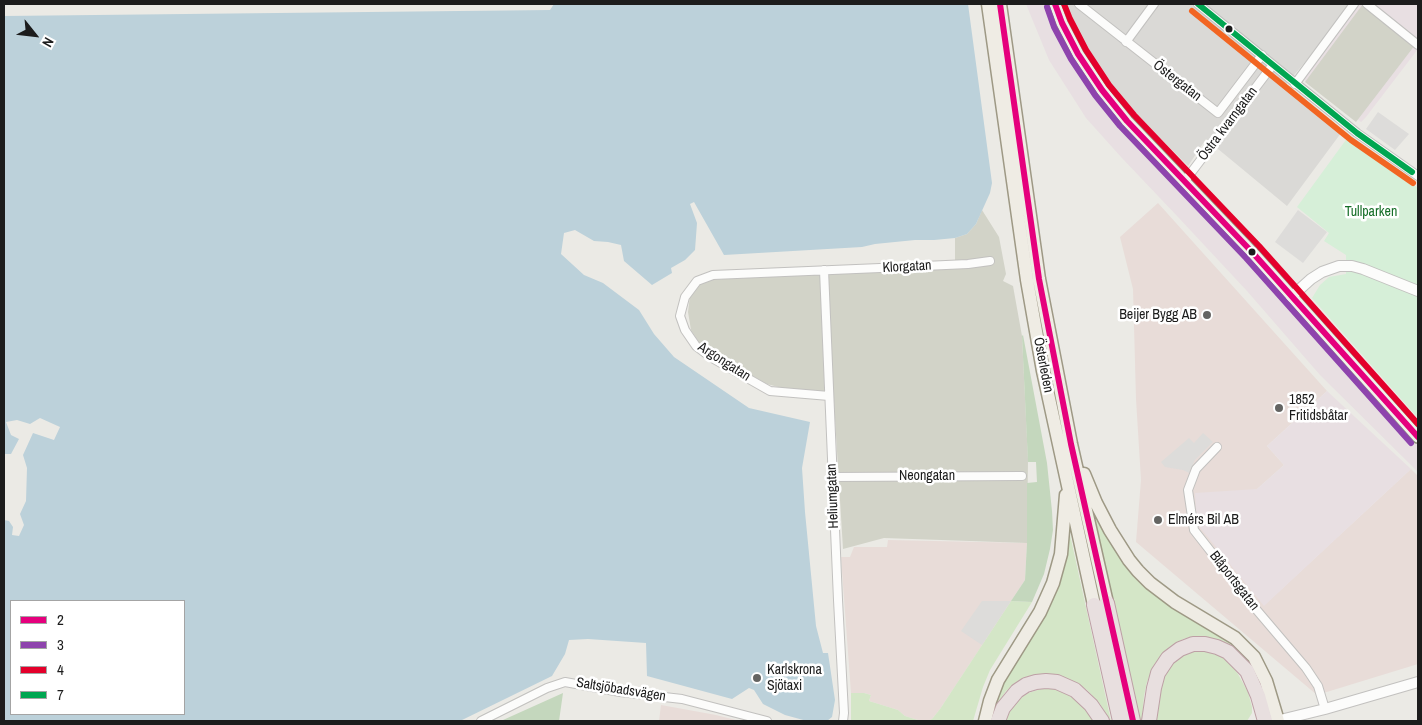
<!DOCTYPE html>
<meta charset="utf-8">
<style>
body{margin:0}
#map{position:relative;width:1422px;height:725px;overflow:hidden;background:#ebeae5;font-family:"Archivo Narrow",sans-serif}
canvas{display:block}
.frame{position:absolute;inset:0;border:5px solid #1c1c1c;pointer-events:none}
.legend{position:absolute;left:10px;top:600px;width:175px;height:115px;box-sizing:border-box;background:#fff;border:1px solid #a4a4a4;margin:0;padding:6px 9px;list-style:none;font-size:15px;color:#1c1c1c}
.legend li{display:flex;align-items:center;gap:10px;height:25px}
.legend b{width:25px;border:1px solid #a4a4a4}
.north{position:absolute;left:10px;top:10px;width:50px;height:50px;-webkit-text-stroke:4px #fff;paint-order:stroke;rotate:119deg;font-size:14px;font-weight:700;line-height:20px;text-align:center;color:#1c1c1c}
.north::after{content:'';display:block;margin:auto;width:18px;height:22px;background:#1c1c1c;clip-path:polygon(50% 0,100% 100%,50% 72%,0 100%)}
</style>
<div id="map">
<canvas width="1422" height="725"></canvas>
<div class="frame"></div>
<ul class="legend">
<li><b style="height:6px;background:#e5007d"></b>2</li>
<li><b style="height:6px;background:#8e44ad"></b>3</li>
<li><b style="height:6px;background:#e4002b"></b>4</li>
<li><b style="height:6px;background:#00a651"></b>7</li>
</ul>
<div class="north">N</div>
</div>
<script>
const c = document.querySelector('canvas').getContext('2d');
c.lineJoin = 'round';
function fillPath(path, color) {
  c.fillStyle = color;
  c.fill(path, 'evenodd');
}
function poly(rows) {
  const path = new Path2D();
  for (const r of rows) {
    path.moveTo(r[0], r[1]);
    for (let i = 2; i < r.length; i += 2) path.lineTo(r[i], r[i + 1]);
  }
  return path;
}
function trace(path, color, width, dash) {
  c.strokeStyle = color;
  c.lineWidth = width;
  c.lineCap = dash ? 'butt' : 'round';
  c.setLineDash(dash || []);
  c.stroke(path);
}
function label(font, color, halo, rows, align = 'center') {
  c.font = font + ' "Archivo Narrow",sans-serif';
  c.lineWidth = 5;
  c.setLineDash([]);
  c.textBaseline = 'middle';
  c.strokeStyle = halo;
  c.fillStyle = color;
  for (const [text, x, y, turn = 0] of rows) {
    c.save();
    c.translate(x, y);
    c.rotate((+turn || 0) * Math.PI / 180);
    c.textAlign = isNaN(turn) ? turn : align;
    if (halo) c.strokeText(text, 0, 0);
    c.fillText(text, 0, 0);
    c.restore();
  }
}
const residential = poly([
 [1066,4,1354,4,1284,87,1341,133,1287,206,1206,139,1188,166,1116,94,1085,51]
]);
const commercial = poly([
 [1158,203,1327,391,1267,446,1284,465,1257,489,1264,605,1411,469,1418,476,1418,664,1317,695,1136,542,1141,480,1136,399,1133,289,1120,237],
 [888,540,1027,543,1025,580,940,709,932,719,928,721,921,721,905,716,898,710,869,701,871,695,864,693,851,693,841,557,850,557,854,547,887,547],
 [661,705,716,715,740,721,659,721]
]);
const industrial = poly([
 [1026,4,1048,4,1061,38,1083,77,1109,113,1229,242,1285,298,1418,442,1418,472,1320,375,1247,291,1178,217,1121,157,1086,118,1049,60],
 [1359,4,1418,4,1418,49,1366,117,1361,122,1303,79,1352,12],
 [1327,391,1411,469,1264,606,1197,524,1195,493,1257,489,1284,465,1267,446]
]);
const construction = poly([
 [1363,4,1367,4,1415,45,1356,122,1305,82],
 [982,210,999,237,1006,274,1003,281,1013,286,1022,336,1028,459,1027,543,884,538,843,549,834,402,767,384,702,347,691,330,688,312,690,296,703,280,837,274,955,265,955,238,967,234,976,224]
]);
const grass = poly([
 [1097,513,1120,557,1244,651,1260,675,1268,707,1220,641,1209,638,1197,636,1183,639,1172,646,1162,654,1154,665,1147,682,1144,696,1142,721,1140,721,1094,514],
 [1069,530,1111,721,1100,704,1087,690,1072,681,1053,675,1038,674,1023,678,1006,691,999,702,992,718,997,692,1060,578,1065,564],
 [1011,601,1032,602,990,670,983,687,973,721,928,721,932,719,940,709],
 [1193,650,1208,650,1219,655,1229,662,1238,674,1248,692,1252,707,1252,713,1247,721,1155,721,1157,705,1163,678,1175,660],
 [1052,688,1066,693,1078,700,1095,721,1006,721,1009,712,1018,700,1028,693,1041,689],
 [851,693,864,693,871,695,869,701,898,710,905,716,921,721,851,721]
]);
const forest = poly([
 [1023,335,1047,463,1052,511,1053,530,1050,549,1044,574,1032,602,1011,601,1025,580,1027,543,1027,483,1037,482,1036,462,1028,462,1022,336],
 [563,693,559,721,502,721,503,720]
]);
const park = poly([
 [1348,137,1418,188,1418,418,1312,298,1320,285,1329,277,1346,274,1346,255,1324,241,1329,233,1297,207]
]);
const parking = poly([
 [1378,112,1409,134,1395,150,1366,129],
 [1298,210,1327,232,1303,263,1275,242],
 [1203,433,1213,442,1195,460,1189,473,1183,470,1165,467,1161,462,1189,438,1194,443],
 [982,601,1011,601,982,645,961,631]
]);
const water = poly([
 [554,4,968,4,992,183,990,193,976,224,967,234,955,238,934,240,915,240,875,244,862,247,724,255,694,202,690,204,697,223,695,250,685,260,671,268,672,273,652,285,624,261,621,245,608,242,594,241,575,230,564,233,561,254,584,275,603,283,639,310,654,334,674,357,749,408,810,422,802,468,805,512,816,626,823,653,828,653,835,700,832,717,827,721,807,721,785,715,763,704,754,690,749,688,732,699,647,676,646,643,588,639,569,640,565,654,552,676,460,721,4,721,4,520,9,521,13,527,12,535,19,536,24,525,20,514,26,501,27,468,23,455,33,433,54,440,60,427,40,418,30,424,17,420,6,422,11,435,19,439,11,454,4,454,4,16,550,10],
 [11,601,184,601,184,714,11,714]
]);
const minor = poly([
 [1079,4,1218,113,1262,55],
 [1198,4,1357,133,1418,176],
 [1367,4,1418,45],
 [1126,42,1154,4],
 [1295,84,1354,4],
 [1184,182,1272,66],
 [824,270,838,600,844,713,843,721],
 [829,396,770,391,712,358,696,346,685,330,680,316,685,297,697,281,713,275,880,268,968,264,990,261],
 [1217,447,1196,469,1188,490,1194,530,1255,608,1306,668,1318,686,1325,709],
 [832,477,1022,476],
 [481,721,547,688,565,682,620,692,682,699,767,721]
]);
const tertiary = poly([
 [1291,297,1311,279,1322,272,1339,266,1352,266,1363,269,1418,291],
 [1276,721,1325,709,1418,682]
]);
const secondary = poly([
 [1055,4,1062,23,1078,54,1102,90,1127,121,1252,252,1418,437]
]);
const primary = poly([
 [988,4,1027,280,1043,371,1094,605],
 [1000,4,1039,279,1071,444,1107,603],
 [1084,474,1096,503,1110,530,1129,560,1138,571,1150,583,1175,602,1235,638,1254,657,1266,681,1278,721],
 [985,721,990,701,998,680,1040,612,1053,583,1061,554,1066,495]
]);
const motorway = poly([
 [1107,603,1133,721],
 [1094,605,1120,721],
 [998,721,1003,708,1017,691,1026,685,1036,682,1046,681,1057,682,1075,690,1091,705,1102,721],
 [1149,721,1154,688,1158,673,1168,658,1180,649,1193,644,1205,644,1217,647,1228,652,1247,671,1258,696,1265,721]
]);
const bus1 = poly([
 [1000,4,1039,279,1071,444,1133,721],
 [1055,4,1062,23,1078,54,1102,90,1127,121,1252,252,1418,437]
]);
const bus2 = poly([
 [1047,7,1054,27,1071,59,1095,95,1120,126,1246,258,1411,443]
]);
const bus3 = poly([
 [1064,4,1070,19,1086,50,1109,85,1134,115,1259,246,1418,424]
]);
const bus4 = poly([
 [1198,4,1357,133,1412,172]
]);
const bus5 = poly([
 [1192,11,1351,140,1413,183]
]);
const markers = [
 [1229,29,4.5,"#1c1c1c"],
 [1252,252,4.5,"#1c1c1c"],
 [1207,315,5,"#646462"],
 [1279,408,5,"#646462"],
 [1158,520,5,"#646462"],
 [757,678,5,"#646462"]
];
const streetNames = [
 ["Östergatan",1177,81,38],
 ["Östra kvarngatan",1228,124,-53],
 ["Klorgatan",907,267,-3],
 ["Argongatan",724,362,33],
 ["Österleden",1043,365,79],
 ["Neongatan",927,476],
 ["Heliumgatan",833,496,-92],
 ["Blåportsgatan",1234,581,52],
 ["Saltsjöbadsvägen",621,690,9]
];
const parkNames = [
 ["Tullparken",1371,212]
];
const poiNames = [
 ["Beijer Bygg AB",1197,315,"right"],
 ["1852",1289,400],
 ["Fritidsbåtar",1289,416],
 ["Elmérs Bil AB",1168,520],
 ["Karlskrona",767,670],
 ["Sjötaxi",767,686]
];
fillPath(residential, '#dad9d6');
fillPath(commercial, '#e8dcd8');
fillPath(industrial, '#e8dfe2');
fillPath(construction, '#d2d3c8');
fillPath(grass, '#d4e6c7');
fillPath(forest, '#c4d7bd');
fillPath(park, '#d6efd8');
fillPath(parking, '#dddcda');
fillPath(water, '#bcd1da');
trace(minor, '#c2c1bf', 10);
trace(tertiary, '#c2c1bf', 12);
trace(secondary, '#8f937f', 14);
trace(primary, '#9e9985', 15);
trace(motorway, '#bda0a5', 16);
trace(minor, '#fcfcfb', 8);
trace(tertiary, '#fcfcfb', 10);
trace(secondary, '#f0f2ea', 11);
trace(primary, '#efece4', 12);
trace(motorway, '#e8dfdf', 14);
trace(bus1, '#e5007d', 6);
trace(bus2, '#8e44ad', 6);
trace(bus3, '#e4002b', 6);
trace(bus4, '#00a651', 6);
trace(bus5, '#f26522', 6);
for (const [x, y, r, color] of markers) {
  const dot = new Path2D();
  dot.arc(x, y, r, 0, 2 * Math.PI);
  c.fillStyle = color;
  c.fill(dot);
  trace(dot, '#fff', 2);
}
label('14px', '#1c1c1c', '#fff', streetNames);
label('14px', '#166e28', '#fff', parkNames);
label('14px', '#1c1c1c', '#fff', poiNames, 'left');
</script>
